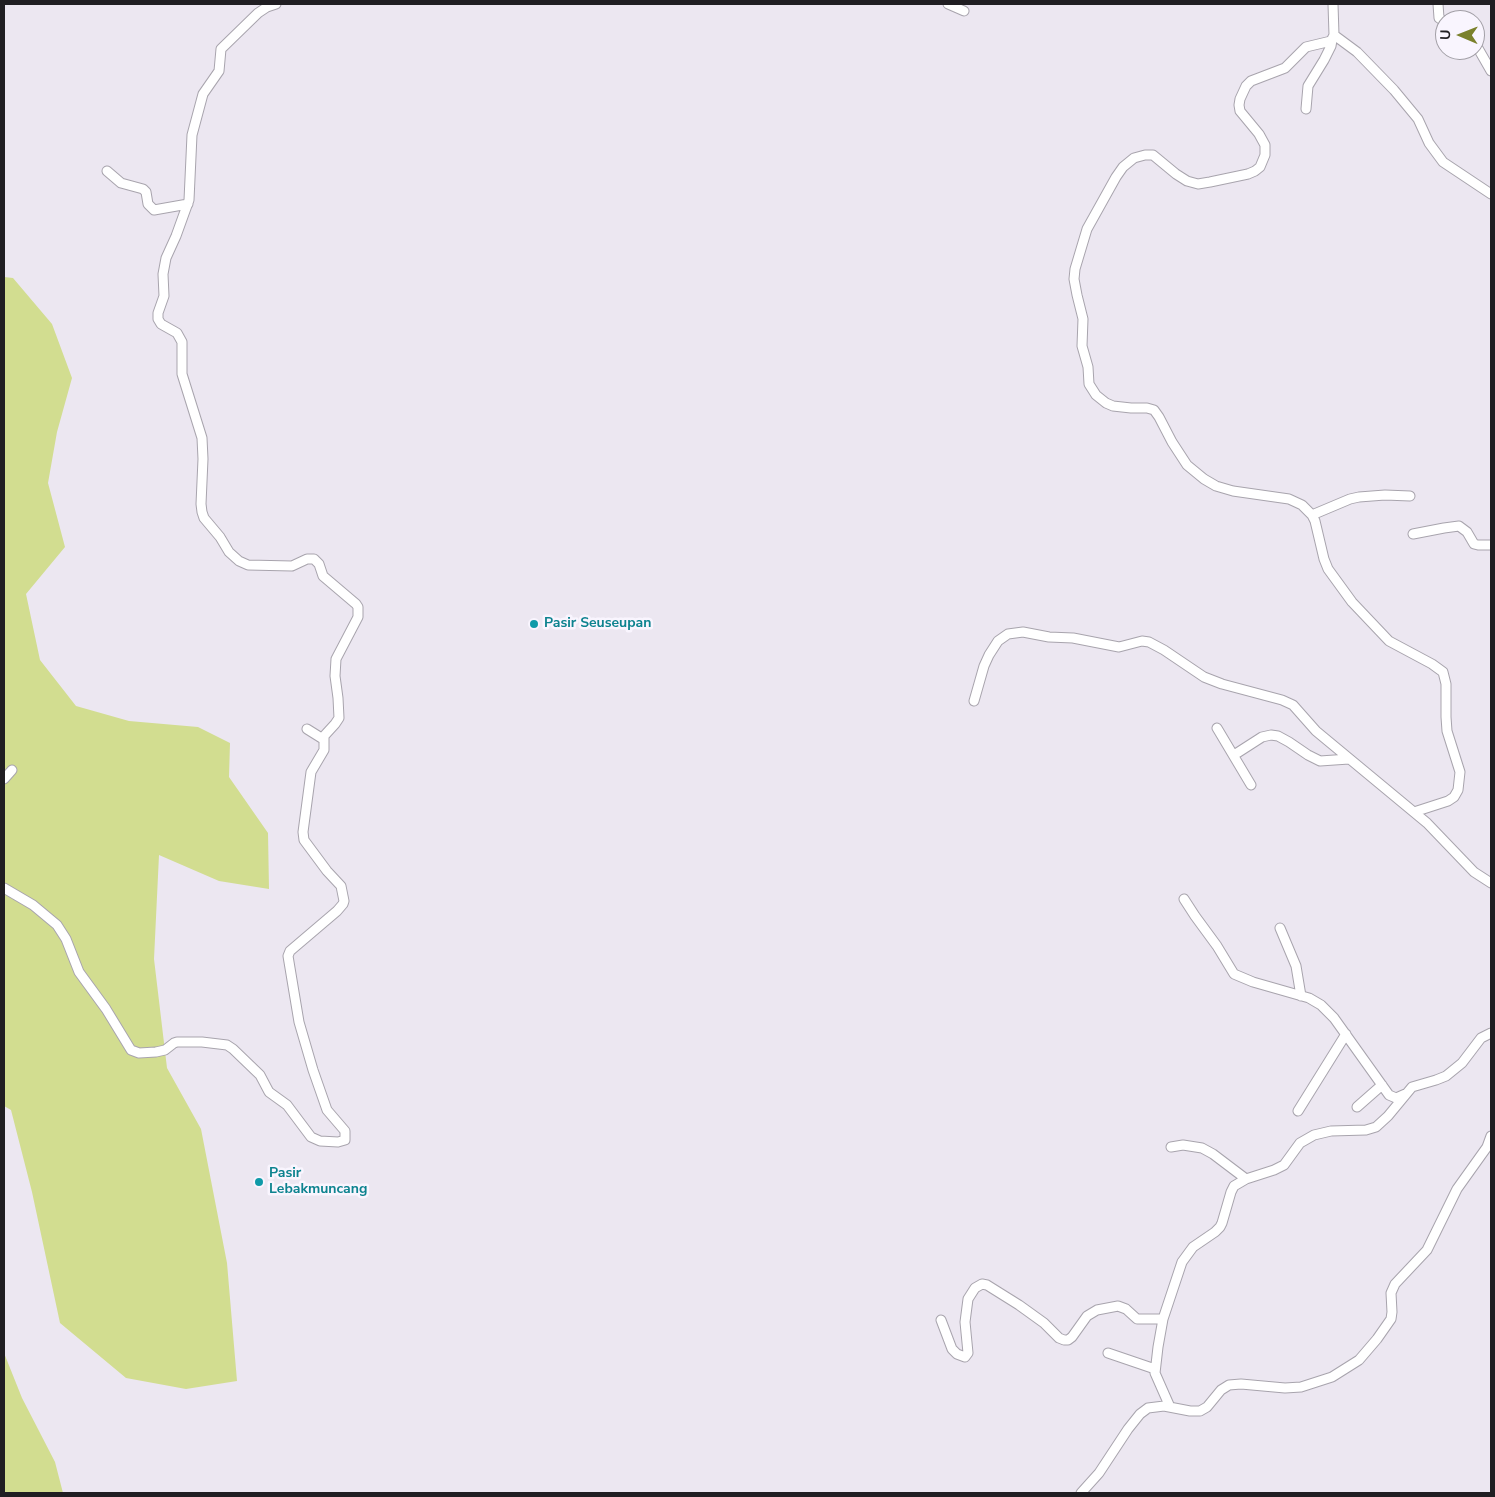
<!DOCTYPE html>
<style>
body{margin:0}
#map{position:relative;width:1495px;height:1497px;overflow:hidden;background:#ece7f1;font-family:"Nunito Sans",sans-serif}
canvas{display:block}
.frame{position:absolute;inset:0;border:5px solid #201e22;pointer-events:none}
.north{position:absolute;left:1435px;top:10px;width:50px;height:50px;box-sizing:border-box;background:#f9f5fe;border:1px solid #a29fa6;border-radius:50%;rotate:271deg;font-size:14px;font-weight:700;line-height:20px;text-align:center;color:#201e22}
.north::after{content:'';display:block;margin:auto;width:18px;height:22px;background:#7b812c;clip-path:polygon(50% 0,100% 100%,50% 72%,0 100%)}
</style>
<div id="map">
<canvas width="1495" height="1497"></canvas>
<div class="frame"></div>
<div class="north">U</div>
</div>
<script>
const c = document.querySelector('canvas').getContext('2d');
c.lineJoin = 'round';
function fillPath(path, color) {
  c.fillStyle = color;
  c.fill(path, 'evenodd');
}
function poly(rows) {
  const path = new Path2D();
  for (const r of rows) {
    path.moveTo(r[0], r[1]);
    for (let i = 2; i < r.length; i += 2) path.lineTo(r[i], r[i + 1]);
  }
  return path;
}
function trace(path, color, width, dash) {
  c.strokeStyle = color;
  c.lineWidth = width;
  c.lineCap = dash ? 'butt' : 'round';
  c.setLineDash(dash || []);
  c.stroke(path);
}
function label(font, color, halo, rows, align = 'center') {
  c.font = font + ' "Nunito Sans",sans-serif';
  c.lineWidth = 5;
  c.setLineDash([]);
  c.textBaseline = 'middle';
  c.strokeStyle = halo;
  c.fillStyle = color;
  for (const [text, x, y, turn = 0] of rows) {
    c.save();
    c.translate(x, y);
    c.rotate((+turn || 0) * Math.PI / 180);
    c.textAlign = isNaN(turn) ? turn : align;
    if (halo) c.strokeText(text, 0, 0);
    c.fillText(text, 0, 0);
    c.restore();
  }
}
const green = poly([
 [4,277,13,278,52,324,72,378,57,432,48,483,65,547,26,594,40,660,76,706,129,721,198,727,230,743,229,777,268,833,269,889,219,881,159,855,154,959,167,1068,201,1129,227,1263,237,1381,186,1389,126,1378,60,1323,32,1192,11,1110,4,1106],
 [4,1353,22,1398,55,1462,63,1493,4,1493]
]);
const minor = poly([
 [948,4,964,11],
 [1333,4,1334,35,1331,41,1306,47,1285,68,1251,81,1246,86,1240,99,1239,105,1240,111,1259,134,1265,145,1265,155,1260,167,1255,171,1248,174,1210,182,1198,184,1187,181,1176,174,1153,155,1145,155,1134,158,1123,167,1116,177,1087,229,1075,269,1074,279,1077,295,1083,319,1082,346,1088,367,1089,384,1096,395,1106,403,1113,406,1131,408,1147,408,1154,410,1159,417,1172,442,1187,465,1204,479,1216,486,1233,491,1289,499,1302,505,1312,515,1315,521,1324,559,1328,569,1352,602,1389,641,1432,664,1443,672,1446,684,1446,717,1447,731,1460,772,1458,790,1454,797,1448,801,1414,812],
 [1438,4,1439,18,1445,22],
 [1334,35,1357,52,1394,90,1418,119,1429,143,1443,162,1491,194],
 [1475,43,1491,71],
 [1306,109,1308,86,1324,60,1331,46,1332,40],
 [107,171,121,183,143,189,146,192,148,204,154,210,188,204],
 [1312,515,1350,499,1359,497,1385,495,1410,496],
 [1413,534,1444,528,1459,526,1467,532,1474,544,1478,545,1491,545],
 [974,701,984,666,989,655,998,641,1008,634,1023,632,1049,637,1073,638,1119,647,1142,641,1149,642,1164,650,1204,677,1222,684,1282,700,1293,705,1316,731,1427,823,1474,872,1491,883],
 [1217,728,1251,785],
 [307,729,323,739],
 [1234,755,1262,737,1271,735,1278,736,1289,742,1308,755,1320,761,1349,759],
 [4,779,12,770],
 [4,888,33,905,57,925,66,939,79,972,106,1009,131,1050,139,1053,156,1052,165,1050,174,1043,177,1042,202,1042,227,1045,233,1049,260,1075,269,1092,287,1105,311,1137,320,1141,338,1142,345,1140,345,1131,327,1110,313,1070,299,1022,288,956,290,951,337,911,343,904,344,901,341,886,327,871,304,840,303,832,311,772,324,750,324,736,335,724,339,718,338,698,335,676,336,659,358,617,358,607,356,604,323,576,319,564,314,559,307,559,292,566,248,565,239,561,229,552,220,537,204,518,202,512,201,504,203,459,202,438,182,374,182,342,177,333,161,324,158,319,158,313,164,296,163,274,166,258,176,236,189,200,192,135,203,94,219,71,221,49,258,13,267,7,276,4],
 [1184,899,1195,916,1217,946,1234,974,1253,982,1309,998,1321,1005,1334,1018,1389,1095,1396,1098,1405,1094],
 [1280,928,1296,966,1301,996],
 [1357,1107,1382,1085],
 [1298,1111,1346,1034],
 [1171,1147,1183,1145,1202,1148,1213,1154,1246,1179],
 [941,1320,952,1349,957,1354,965,1357,968,1353,965,1322,968,1299,975,1288,982,1284,987,1285,1019,1305,1044,1323,1059,1338,1064,1340,1068,1340,1072,1337,1087,1316,1097,1310,1118,1306,1126,1309,1137,1319,1163,1319],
 [1108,1353,1155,1369],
 [1170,1407,1155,1373,1158,1347,1163,1319,1182,1262,1193,1247,1215,1232,1220,1227,1222,1223,1231,1192,1234,1186,1246,1179,1274,1170,1284,1165,1300,1143,1314,1135,1331,1131,1366,1130,1376,1127,1388,1116,1412,1087,1436,1080,1446,1076,1462,1063,1481,1038,1491,1033],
 [1081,1493,1099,1473,1128,1429,1140,1414,1148,1408,1164,1406,1190,1411,1200,1411,1207,1407,1221,1390,1229,1385,1241,1384,1285,1388,1301,1387,1332,1377,1359,1360,1377,1339,1391,1319,1392,1312,1391,1293,1395,1284,1427,1250,1457,1189,1487,1147,1491,1136]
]);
const markers = [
 [534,624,5,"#0f9aa8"],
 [259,1182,5,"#0f9aa8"]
];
const cultureNames = [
 ["Pasir Seuseupan",544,624],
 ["Pasir",269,1174],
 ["Lebakmuncang",269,1190]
];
fillPath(green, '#d2dd90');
trace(minor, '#a8a4ad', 11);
trace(minor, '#fff', 9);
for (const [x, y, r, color] of markers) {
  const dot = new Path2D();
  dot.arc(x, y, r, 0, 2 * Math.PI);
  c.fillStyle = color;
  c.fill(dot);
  trace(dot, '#f9f5fe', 2);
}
label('bold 14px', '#0d838f', '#f9f5fe', cultureNames, 'left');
</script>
